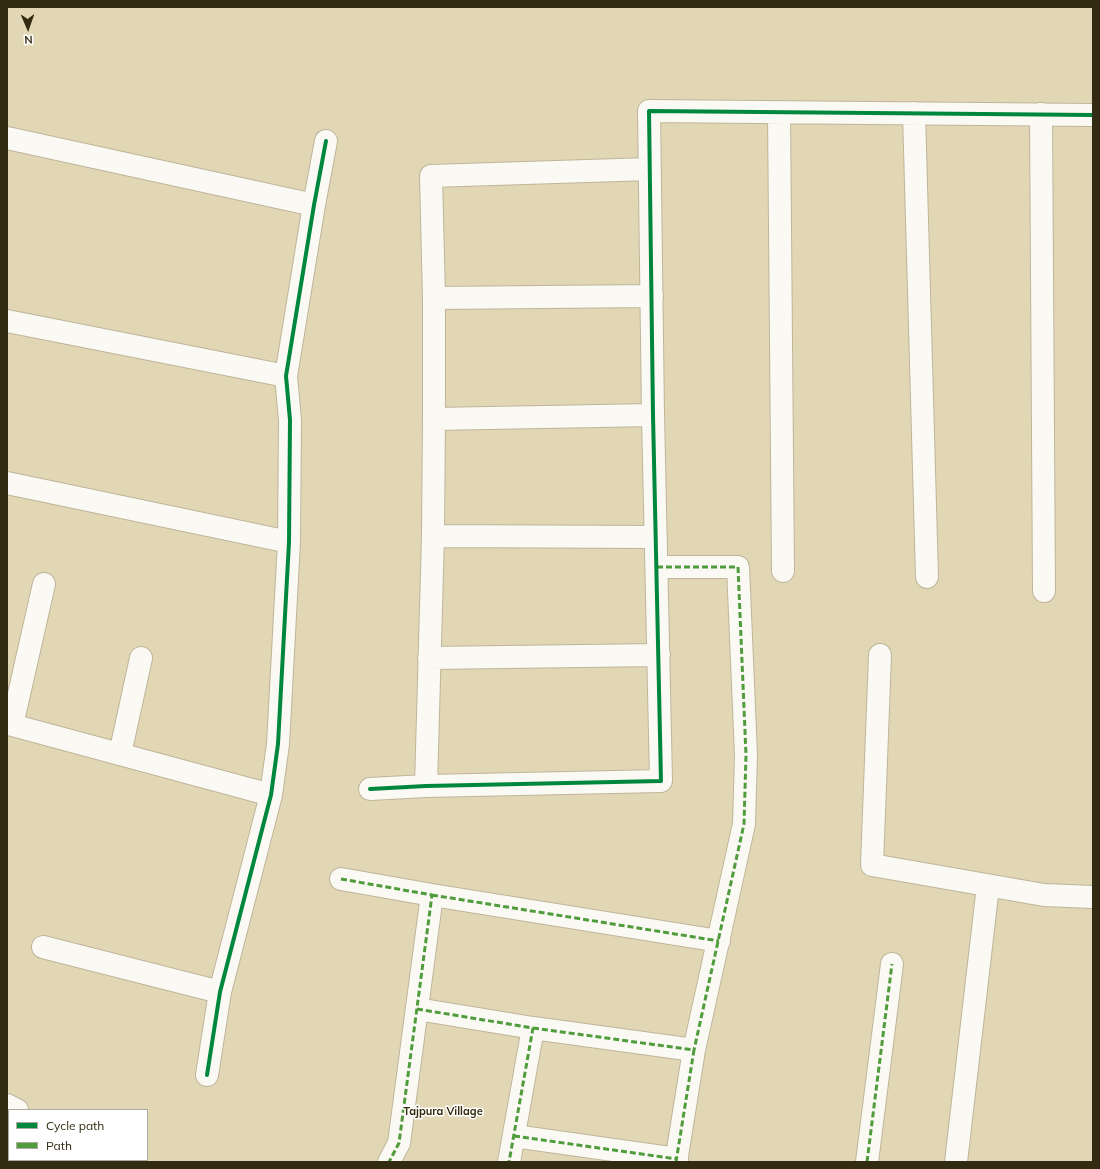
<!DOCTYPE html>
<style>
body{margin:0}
#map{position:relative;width:1100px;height:1169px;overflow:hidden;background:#e2d7b5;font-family:Mulish,sans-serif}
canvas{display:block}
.frame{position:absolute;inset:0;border:8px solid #322a11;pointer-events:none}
.legend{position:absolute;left:8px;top:1109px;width:140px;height:52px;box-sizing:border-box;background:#fff;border:1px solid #adaaa0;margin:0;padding:5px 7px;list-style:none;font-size:12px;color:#322a11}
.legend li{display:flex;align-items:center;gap:8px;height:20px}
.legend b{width:20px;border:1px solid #adaaa0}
.north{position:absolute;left:8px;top:8px;width:40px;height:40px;-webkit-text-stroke:3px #fff;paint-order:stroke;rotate:178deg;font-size:11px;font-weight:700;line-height:16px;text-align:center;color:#322a11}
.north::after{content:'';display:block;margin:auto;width:14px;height:18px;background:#322a11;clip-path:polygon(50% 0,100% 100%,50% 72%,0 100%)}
</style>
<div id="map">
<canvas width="1100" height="1169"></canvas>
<div class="frame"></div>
<ul class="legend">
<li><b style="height:5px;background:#00873e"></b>Cycle path</li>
<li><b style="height:5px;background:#509c3c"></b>Path</li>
</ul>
<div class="north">N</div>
</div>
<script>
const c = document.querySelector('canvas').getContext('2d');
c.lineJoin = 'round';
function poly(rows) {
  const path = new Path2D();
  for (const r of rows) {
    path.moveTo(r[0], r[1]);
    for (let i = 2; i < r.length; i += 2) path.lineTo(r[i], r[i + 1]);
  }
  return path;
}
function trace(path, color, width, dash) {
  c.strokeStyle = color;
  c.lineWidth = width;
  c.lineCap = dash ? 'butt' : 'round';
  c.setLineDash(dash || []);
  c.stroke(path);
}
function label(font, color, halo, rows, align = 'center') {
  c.font = font + ' Mulish,sans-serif';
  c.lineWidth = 3;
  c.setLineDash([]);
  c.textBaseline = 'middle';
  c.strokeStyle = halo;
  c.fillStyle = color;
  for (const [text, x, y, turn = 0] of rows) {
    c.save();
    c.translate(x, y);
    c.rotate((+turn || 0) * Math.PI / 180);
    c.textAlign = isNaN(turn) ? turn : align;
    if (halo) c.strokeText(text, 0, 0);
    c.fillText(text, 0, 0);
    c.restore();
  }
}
const minor = poly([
 [779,112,783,571],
 [914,113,927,577],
 [1041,114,1044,591],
 [7,138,314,205],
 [434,298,652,296],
 [7,321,286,376],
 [434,419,653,415],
 [7,483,289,542],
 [433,536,656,537],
 [657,567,738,567,746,755,744,824,694,1050],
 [44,584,12,725,271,795],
 [880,655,872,865,1044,895,1093,897],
 [429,658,659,655],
 [120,754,141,658],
 [426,786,433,536,434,419,434,298,431,176,650,169],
 [370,789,426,786,661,781,653,415,649,111,1093,115],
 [341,879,432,895,399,1143,389,1162],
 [432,895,719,941],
 [43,947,220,992],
 [417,1009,533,1028,509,1162],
 [533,1028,694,1050,676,1162],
 [207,1075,220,992,271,795,278,744,289,542,290,420,286,376,314,205,326,141],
 [7,1105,17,1110],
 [514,1136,677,1159],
 [109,1160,113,1162],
 [77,1162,78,1160],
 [867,1162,892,964],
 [956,1162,988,886]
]);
const quiet = poly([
 [657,567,738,567,746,755,744,824,694,1050],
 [341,879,432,895,399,1143,389,1162],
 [432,895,719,941],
 [417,1009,533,1028,509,1162],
 [533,1028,694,1050,676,1162],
 [514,1136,677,1159],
 [867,1162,892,964]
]);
const cycleway = poly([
 [370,789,426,786,661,781,653,415,649,111,1093,115],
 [207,1075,220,992,271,795,278,744,289,542,290,420,286,376,314,205,326,141]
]);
const neighbourhoodNames = [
 ["Tajpura Village",443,1112]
];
trace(minor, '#beb59a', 24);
trace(minor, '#fbf9f4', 22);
trace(quiet, '#509c3c', 3, [6, 3]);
trace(cycleway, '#00873e', 4);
label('bold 11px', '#352b0c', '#fff', neighbourhoodNames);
</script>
